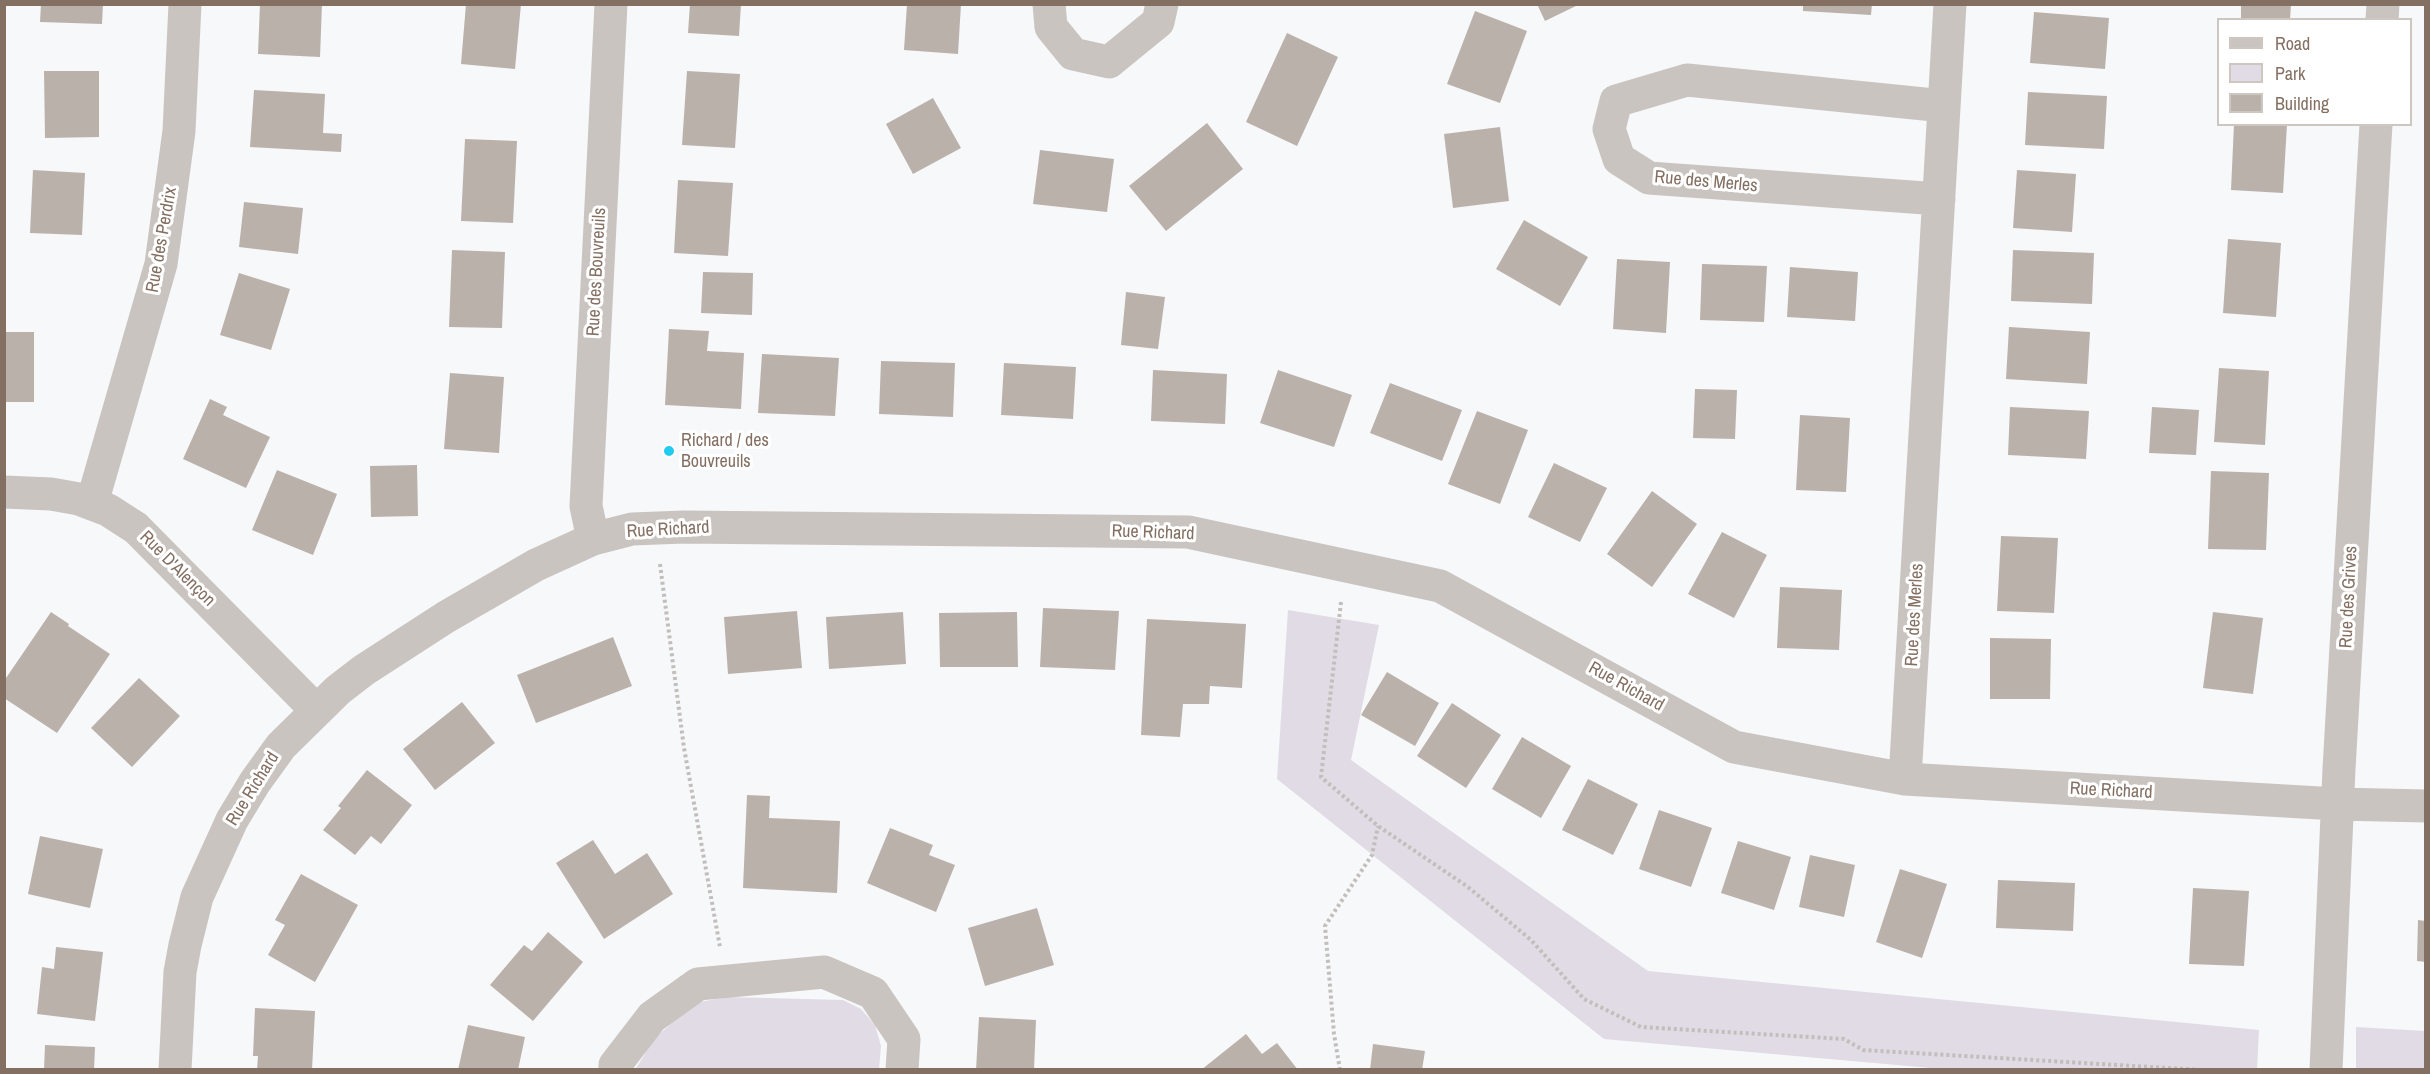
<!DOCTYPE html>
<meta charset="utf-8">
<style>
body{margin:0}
#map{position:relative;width:2430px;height:1074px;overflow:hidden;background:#f7f8fa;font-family:"Archivo Narrow",sans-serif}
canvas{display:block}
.frame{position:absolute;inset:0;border:6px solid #847063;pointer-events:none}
.legend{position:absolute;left:2217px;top:18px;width:195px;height:108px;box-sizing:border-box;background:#fff;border:2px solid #cec6c1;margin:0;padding:8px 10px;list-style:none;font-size:18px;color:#847063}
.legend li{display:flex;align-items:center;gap:12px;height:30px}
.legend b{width:30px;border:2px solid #cec6c1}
</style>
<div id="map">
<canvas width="2430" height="1074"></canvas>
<div class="frame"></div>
<ul class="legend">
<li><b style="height:8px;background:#cac4c0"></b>Road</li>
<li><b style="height:16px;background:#e0dbe4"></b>Park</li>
<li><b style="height:16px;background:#bbb1ab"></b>Building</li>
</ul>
</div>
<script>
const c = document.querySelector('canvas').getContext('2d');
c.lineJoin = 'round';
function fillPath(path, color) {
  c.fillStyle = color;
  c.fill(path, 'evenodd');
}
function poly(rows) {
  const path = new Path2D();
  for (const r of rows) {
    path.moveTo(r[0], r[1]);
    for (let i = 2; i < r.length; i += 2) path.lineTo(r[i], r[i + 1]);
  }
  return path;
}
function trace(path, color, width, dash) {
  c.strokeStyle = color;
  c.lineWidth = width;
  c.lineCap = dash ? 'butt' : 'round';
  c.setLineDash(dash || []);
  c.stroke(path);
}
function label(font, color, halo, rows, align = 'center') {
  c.font = font + ' "Archivo Narrow",sans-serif';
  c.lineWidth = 6;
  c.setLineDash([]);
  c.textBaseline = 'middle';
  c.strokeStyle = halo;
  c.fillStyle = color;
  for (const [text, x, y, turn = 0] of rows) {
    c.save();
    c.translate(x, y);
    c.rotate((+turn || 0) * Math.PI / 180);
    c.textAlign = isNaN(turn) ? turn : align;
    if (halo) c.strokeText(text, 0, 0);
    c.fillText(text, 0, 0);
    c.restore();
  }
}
const green = poly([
 [1288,610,1379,625,1351,760,1648,971,2259,1030,2257,1069,1942,1069,1604,1039,1277,779],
 [727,997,843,1000,861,1009,875,1025,881,1046,879,1069,635,1070,654,1039,674,1021,699,1002],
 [2356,1027,2425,1031,2425,1069,2356,1069]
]);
const building = poly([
 [41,4,103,4,102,24,40,22],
 [260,4,322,4,320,57,258,54],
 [466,4,521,4,515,69,461,64],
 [690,4,741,4,739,36,688,33],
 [907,4,961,4,958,54,904,50],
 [1537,4,1580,4,1545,21],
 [1803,4,1872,4,1871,15,1803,11],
 [2241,4,2291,4,2290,20,2241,20],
 [1475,11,1527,31,1500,103,1447,84],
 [2034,12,2109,18,2105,69,2030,63],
 [1287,33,1338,57,1297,146,1246,122],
 [44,71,99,71,99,137,45,138],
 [687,71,740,74,735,148,682,145],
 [254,90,325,94,323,133,342,134,341,152,250,147],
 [2028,92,2107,96,2104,149,2025,145],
 [933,98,961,148,913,174,886,124],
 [1207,123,1243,169,1166,231,1129,186],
 [2234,124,2287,124,2283,193,2231,190],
 [1500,127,1509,201,1453,208,1444,134],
 [465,139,517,141,513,223,461,221],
 [1040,150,1114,159,1107,212,1033,204],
 [33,170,85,173,82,235,30,233],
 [2017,170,2076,174,2072,232,2013,228],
 [678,180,733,183,728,256,674,253],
 [244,202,303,208,298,254,239,247],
 [1524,220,1588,257,1560,306,1496,269],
 [2228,239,2281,243,2276,317,2223,313],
 [452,250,505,252,502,328,449,327],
 [2013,250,2094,253,2092,304,2011,301],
 [1617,259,1670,262,1666,333,1613,329],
 [1702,264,1767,266,1764,322,1700,320],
 [1790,267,1858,272,1855,321,1787,317],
 [703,272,753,273,752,315,701,313],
 [239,273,290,289,271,350,220,335],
 [1126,292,1165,297,1158,349,1121,345],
 [2009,327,2090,332,2087,384,2006,379],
 [669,329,709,331,707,351,744,353,741,409,665,405],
 [4,332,34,332,34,402,4,402],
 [762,354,839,358,835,416,758,413],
 [881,361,955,363,953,417,879,414],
 [1004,363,1076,367,1073,419,1001,415],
 [2219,368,2269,371,2265,445,2214,442],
 [1153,370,1227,374,1225,424,1151,421],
 [1278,370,1352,395,1334,447,1260,423],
 [450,373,504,377,499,453,444,449],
 [1390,383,1462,410,1442,461,1370,433],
 [1695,389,1737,390,1735,439,1693,438],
 [210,399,227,407,223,415,270,437,246,488,183,459],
 [2010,407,2089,411,2086,459,2008,455],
 [2152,407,2199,410,2196,455,2149,453],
 [1477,411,1528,430,1500,504,1448,484],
 [1800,415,1850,418,1846,492,1796,490],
 [1554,463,1607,488,1580,542,1528,517],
 [417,465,418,516,371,517,370,466],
 [277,470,337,494,313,555,252,530],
 [2211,471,2269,473,2266,550,2208,549],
 [1652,491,1697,524,1652,587,1607,554],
 [1722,532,1767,555,1734,618,1688,594],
 [2001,536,2058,538,2054,613,1997,611],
 [1780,587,1842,590,1839,650,1777,648],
 [1043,608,1119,611,1115,670,1040,667],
 [797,611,802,668,728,674,724,617],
 [51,612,69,624,68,626,110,654,57,733,4,698,4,681],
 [903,612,906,664,829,669,826,617],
 [1017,612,1018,667,940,667,939,613],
 [2213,612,2263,618,2253,694,2203,688],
 [1147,619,1246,624,1242,688,1210,686,1209,704,1183,704,1180,737,1141,735],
 [613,637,632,686,536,723,517,675],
 [1990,638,2051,639,2050,699,1990,699],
 [1387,672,1439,703,1415,746,1361,715],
 [139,678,180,716,132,767,91,728],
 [462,702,495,743,435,790,403,749],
 [1452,703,1501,735,1466,788,1417,756],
 [1522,737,1571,766,1541,818,1492,789],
 [367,770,412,805,381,844,371,836,355,855,323,830,341,808,338,806],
 [1588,779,1638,804,1613,855,1562,830],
 [747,795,770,796,769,818,840,821,837,893,743,888],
 [1659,810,1712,828,1691,887,1639,869],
 [890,828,933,845,929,855,955,865,936,912,867,883],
 [40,836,103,849,90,908,28,894],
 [593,840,615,874,647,853,673,894,604,939,556,863],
 [1738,841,1791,857,1774,910,1721,893],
 [1810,855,1855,865,1844,917,1799,907],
 [1900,869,1947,884,1922,958,1876,942],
 [301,874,358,905,315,982,268,955,285,925,275,920],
 [1998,880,2075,883,2073,931,1996,928],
 [2193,888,2249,891,2244,966,2189,964],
 [1037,908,1054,965,985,986,968,928],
 [2418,920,2426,921,2426,962,2417,961],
 [548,932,583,962,533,1021,490,985,524,945,532,951],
 [56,947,103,952,95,1021,37,1014,42,967,54,969],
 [255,1008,315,1011,312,1070,257,1070,258,1056,253,1056],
 [979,1017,1036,1020,1034,1070,976,1070],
 [468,1025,525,1037,518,1070,458,1070],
 [1246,1034,1262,1054,1277,1043,1298,1070,1201,1070],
 [1373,1044,1425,1051,1422,1070,1370,1070],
 [45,1045,95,1047,94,1070,44,1070]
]);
const path = poly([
 [660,564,684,748,720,947],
 [1341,602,1321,777,1378,826,1468,887,1531,940,1584,999,1641,1027,1844,1039,1863,1050,2202,1070],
 [1340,1070,1334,1034,1325,926,1372,855,1378,826]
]);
const minor = poly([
 [1049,4,1051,27,1073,54,1109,62,1158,22,1162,4],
 [2382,20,2383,4],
 [1939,199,1649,178,1619,159,1609,129,1616,101,1687,80,1944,106],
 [4,492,51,494,79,499,108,510,136,528,316,710],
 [92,503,161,264,179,131,185,4],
 [593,539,586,506,611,4],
 [1905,779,1950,4],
 [175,1070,180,972,185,945,197,897,232,820,255,782,281,746,338,690,364,670,446,617,536,565,593,539,632,529,684,527,1188,532,1440,586,1734,747,1905,779,2337,804,2426,806],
 [615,1070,615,1065,652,1017,698,984,824,972,873,993,904,1039,902,1070],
 [2326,1070,2339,769,2376,124]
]);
const markers = [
 [669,451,6,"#22cbef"]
];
const streetNames = [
 ["Rue des Merles",1706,182,5],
 ["Rue des Perdrix",162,240,-80],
 ["Rue des Bouvreuils",597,272,-87],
 ["Rue Richard",668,530,-3],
 ["Rue Richard",1153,533,2],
 ["Rue D'Alençon",177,569,45],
 ["Rue des Grives",2349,597,-87],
 ["Rue des Merles",1915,615,-87],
 ["Rue Richard",1626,687,29],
 ["Rue Richard",253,789,-58],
 ["Rue Richard",2111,791,3]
];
const poiNames = [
 ["Richard / des",681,441],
 ["Bouvreuils",681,462]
];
fillPath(green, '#e0dbe4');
fillPath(building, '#bbb1ab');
trace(path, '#c2bebb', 4, [3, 3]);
trace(minor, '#cac4c0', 33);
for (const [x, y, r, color] of markers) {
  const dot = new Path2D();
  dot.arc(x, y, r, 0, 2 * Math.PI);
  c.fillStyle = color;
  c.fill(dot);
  trace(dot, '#fff', 2);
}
label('18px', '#847063', '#fff', streetNames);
label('18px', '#847063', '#fff', poiNames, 'left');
</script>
